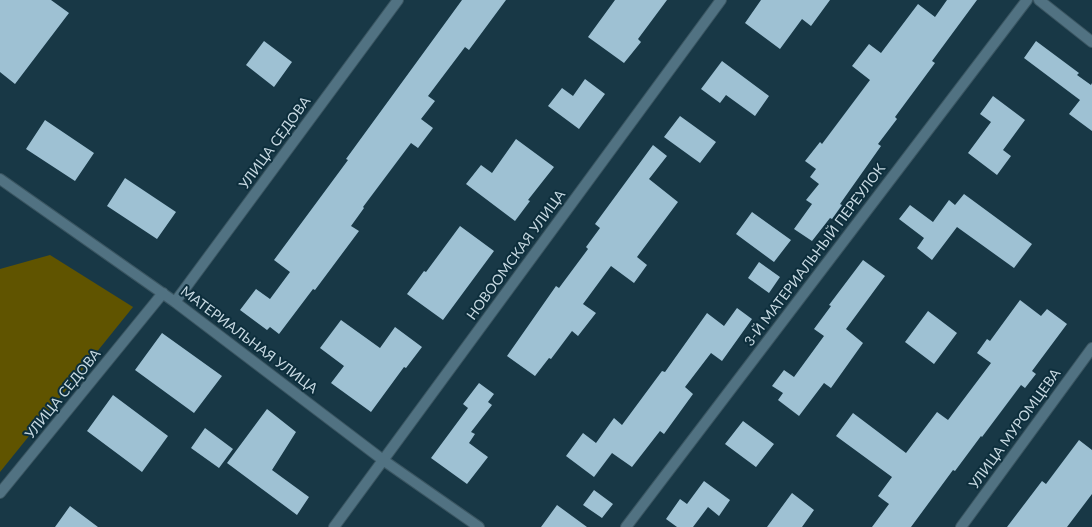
<!DOCTYPE html>
<meta charset="utf-8">
<style>
body{margin:0}
canvas{display:block;background:#183846}
</style>
<canvas width="1092" height="527"></canvas>
<script>
const ctx = document.querySelector('canvas').getContext('2d');
ctx.lineJoin = 'round';
function paint(path, color) {
  ctx.fillStyle = color;
  ctx.fill(path, 'evenodd');
}
function toPath(rows) {
  const path = new Path2D();
  for (const r of rows) {
    path.moveTo(r[0], r[1]);
    for (let i = 2; i < r.length; i += 2) path.lineTo(r[i], r[i + 1]);
  }
  return path;
}
function stroke(path, color, width, dash) {
  ctx.strokeStyle = color;
  ctx.lineWidth = width;
  ctx.lineCap = dash ? 'butt' : 'round';
  ctx.setLineDash(dash || []);
  ctx.stroke(path);
}
function drawText(font, color, halo, rows, align = 'center') {
  ctx.font = font + ' Lato,sans-serif';
  ctx.lineWidth = 4;
  ctx.setLineDash([]);
  ctx.textBaseline = 'middle';
  ctx.strokeStyle = halo;
  ctx.fillStyle = color;
  for (const [text, x, y, turn = 0] of rows) {
    ctx.save();
    ctx.translate(x, y);
    ctx.rotate((+turn || 0) * Math.PI / 180);
    ctx.textAlign = isNaN(turn) ? turn : align;
    if (halo) ctx.strokeText(text, 0, 0);
    ctx.fillText(text, 0, 0);
    ctx.restore();
  }
}
paint(toPath([
 [50,255,133,307,0,472,0,269]
]), '#605400');
paint(toPath([
 [0,0,51,0,69,13,15,84,0,72],
 [462,0,506,0,469,50,465,47,428,96,435,101,421,119,433,128,418,148,411,143,363,207,364,208,351,226,359,231,315,290,313,289,279,334,270,327,267,330,240,310,256,289,270,299,290,272,274,260,348,160,346,159],
 [615,0,667,0,638,39,641,42,624,63,588,37],
 [761,0,830,0,811,26,802,19,780,49,745,23],
 [947,0,977,0,932,61,935,63,895,117,897,119,878,144,881,146,840,204,842,205,832,219,830,218,812,241,794,229,812,204,806,200,819,184,810,177,816,169,805,161,820,142,822,144,870,80,852,66,869,44,881,53,918,4,935,17],
 [264,41,292,62,274,87,246,65],
 [1036,41,1079,73,1077,75,1091,85,1092,83,1092,131,1069,114,1080,100,1024,58],
 [722,61,769,96,755,116,726,95,720,103,701,89],
 [585,79,605,94,579,129,548,106,562,88,573,96],
 [993,96,1025,120,1003,150,1011,156,997,175,968,153,991,122,980,114],
 [680,116,716,142,700,163,664,137],
 [45,120,94,153,75,181,26,149],
 [516,139,554,167,528,200,530,201,515,221,466,184,481,165,492,173],
 [653,145,667,156,649,179,678,202,637,257,647,265,634,283,611,266,583,304,596,313,578,336,572,331,551,359,549,358,535,376,507,356,556,286,559,288,588,249,586,247,600,228,595,224],
 [125,178,176,212,157,239,107,206],
 [964,194,1032,244,1014,268,957,227,932,260,917,248,924,238,899,219,910,205,933,222,949,200,955,205],
 [752,212,791,240,774,262,736,234],
 [460,226,494,251,443,320,407,294,424,271,426,272],
 [863,260,885,276,846,329,863,343,831,388,824,383,799,416,778,400,783,393,772,386,784,370,794,377,824,336,814,329,831,306,829,305],
 [759,262,780,277,769,293,748,278],
 [1020,300,1041,316,1047,309,1067,324,1032,371,1036,374,1025,388,1021,385,982,437,981,436,955,471,953,470,911,527,872,527,889,504,878,496,892,477,836,436,853,413,906,453,937,412,948,420,991,363,977,353,987,339,990,341],
 [737,308,752,319,722,361,711,353,685,387,693,394,664,434,660,431,632,467,612,453,594,477,566,456,583,433,596,443,614,418,622,425,662,371,665,372,707,313,724,326],
 [928,311,957,333,934,364,905,342],
 [341,320,380,348,395,327,422,347,406,368,404,367,371,412,331,383,344,366,320,348],
 [162,333,222,376,194,413,135,370],
 [479,383,494,394,488,402,492,405,471,432,475,434,469,443,488,457,467,484,431,458,468,408,463,404],
 [113,395,168,436,142,472,87,431],
 [267,409,296,432,272,470,309,497,297,515,227,463],
 [743,421,774,444,756,467,725,444],
 [205,428,233,449,219,468,191,448],
 [1079,440,1092,450,1092,494,1067,527,1007,527,1042,481,1046,484],
 [704,481,730,500,719,516,708,507,693,527,677,527,666,519,680,499,687,504],
 [594,490,613,504,602,518,583,505],
 [792,493,814,510,802,527,767,527],
 [557,505,587,527,541,527],
 [70,506,98,527,55,527]
]), '#9ec1d3');
const minor = toPath([
 [1039,0,1092,42],
 [0,179,175,302,383,460,479,527],
 [175,302,398,0],
 [0,493,163,293],
 [334,527,721,0],
 [626,527,1027,0],
 [961,527,1092,348]
]);
stroke(minor, '#3b5662', 12);
stroke(minor, '#517282', 10);
drawText('14px', '#c6d8e1', '#0d2e3c', [
 ["УЛИЦА СЕДОВА",275,143,-54],
 ["НОВООМСКАЯ УЛИЦА",516,255,-54],
 ["3-Й МАТЕРИАЛЬНЫЙ ПЕРЕУЛОК",815,255,-53],
 ["МАТЕРИАЛЬНАЯ УЛИЦА",249,340,37],
 ["УЛИЦА СЕДОВА",63,394,-51],
 ["УЛИЦА МУРОМЦЕВА",1015,429,-54]
]);
</script>
